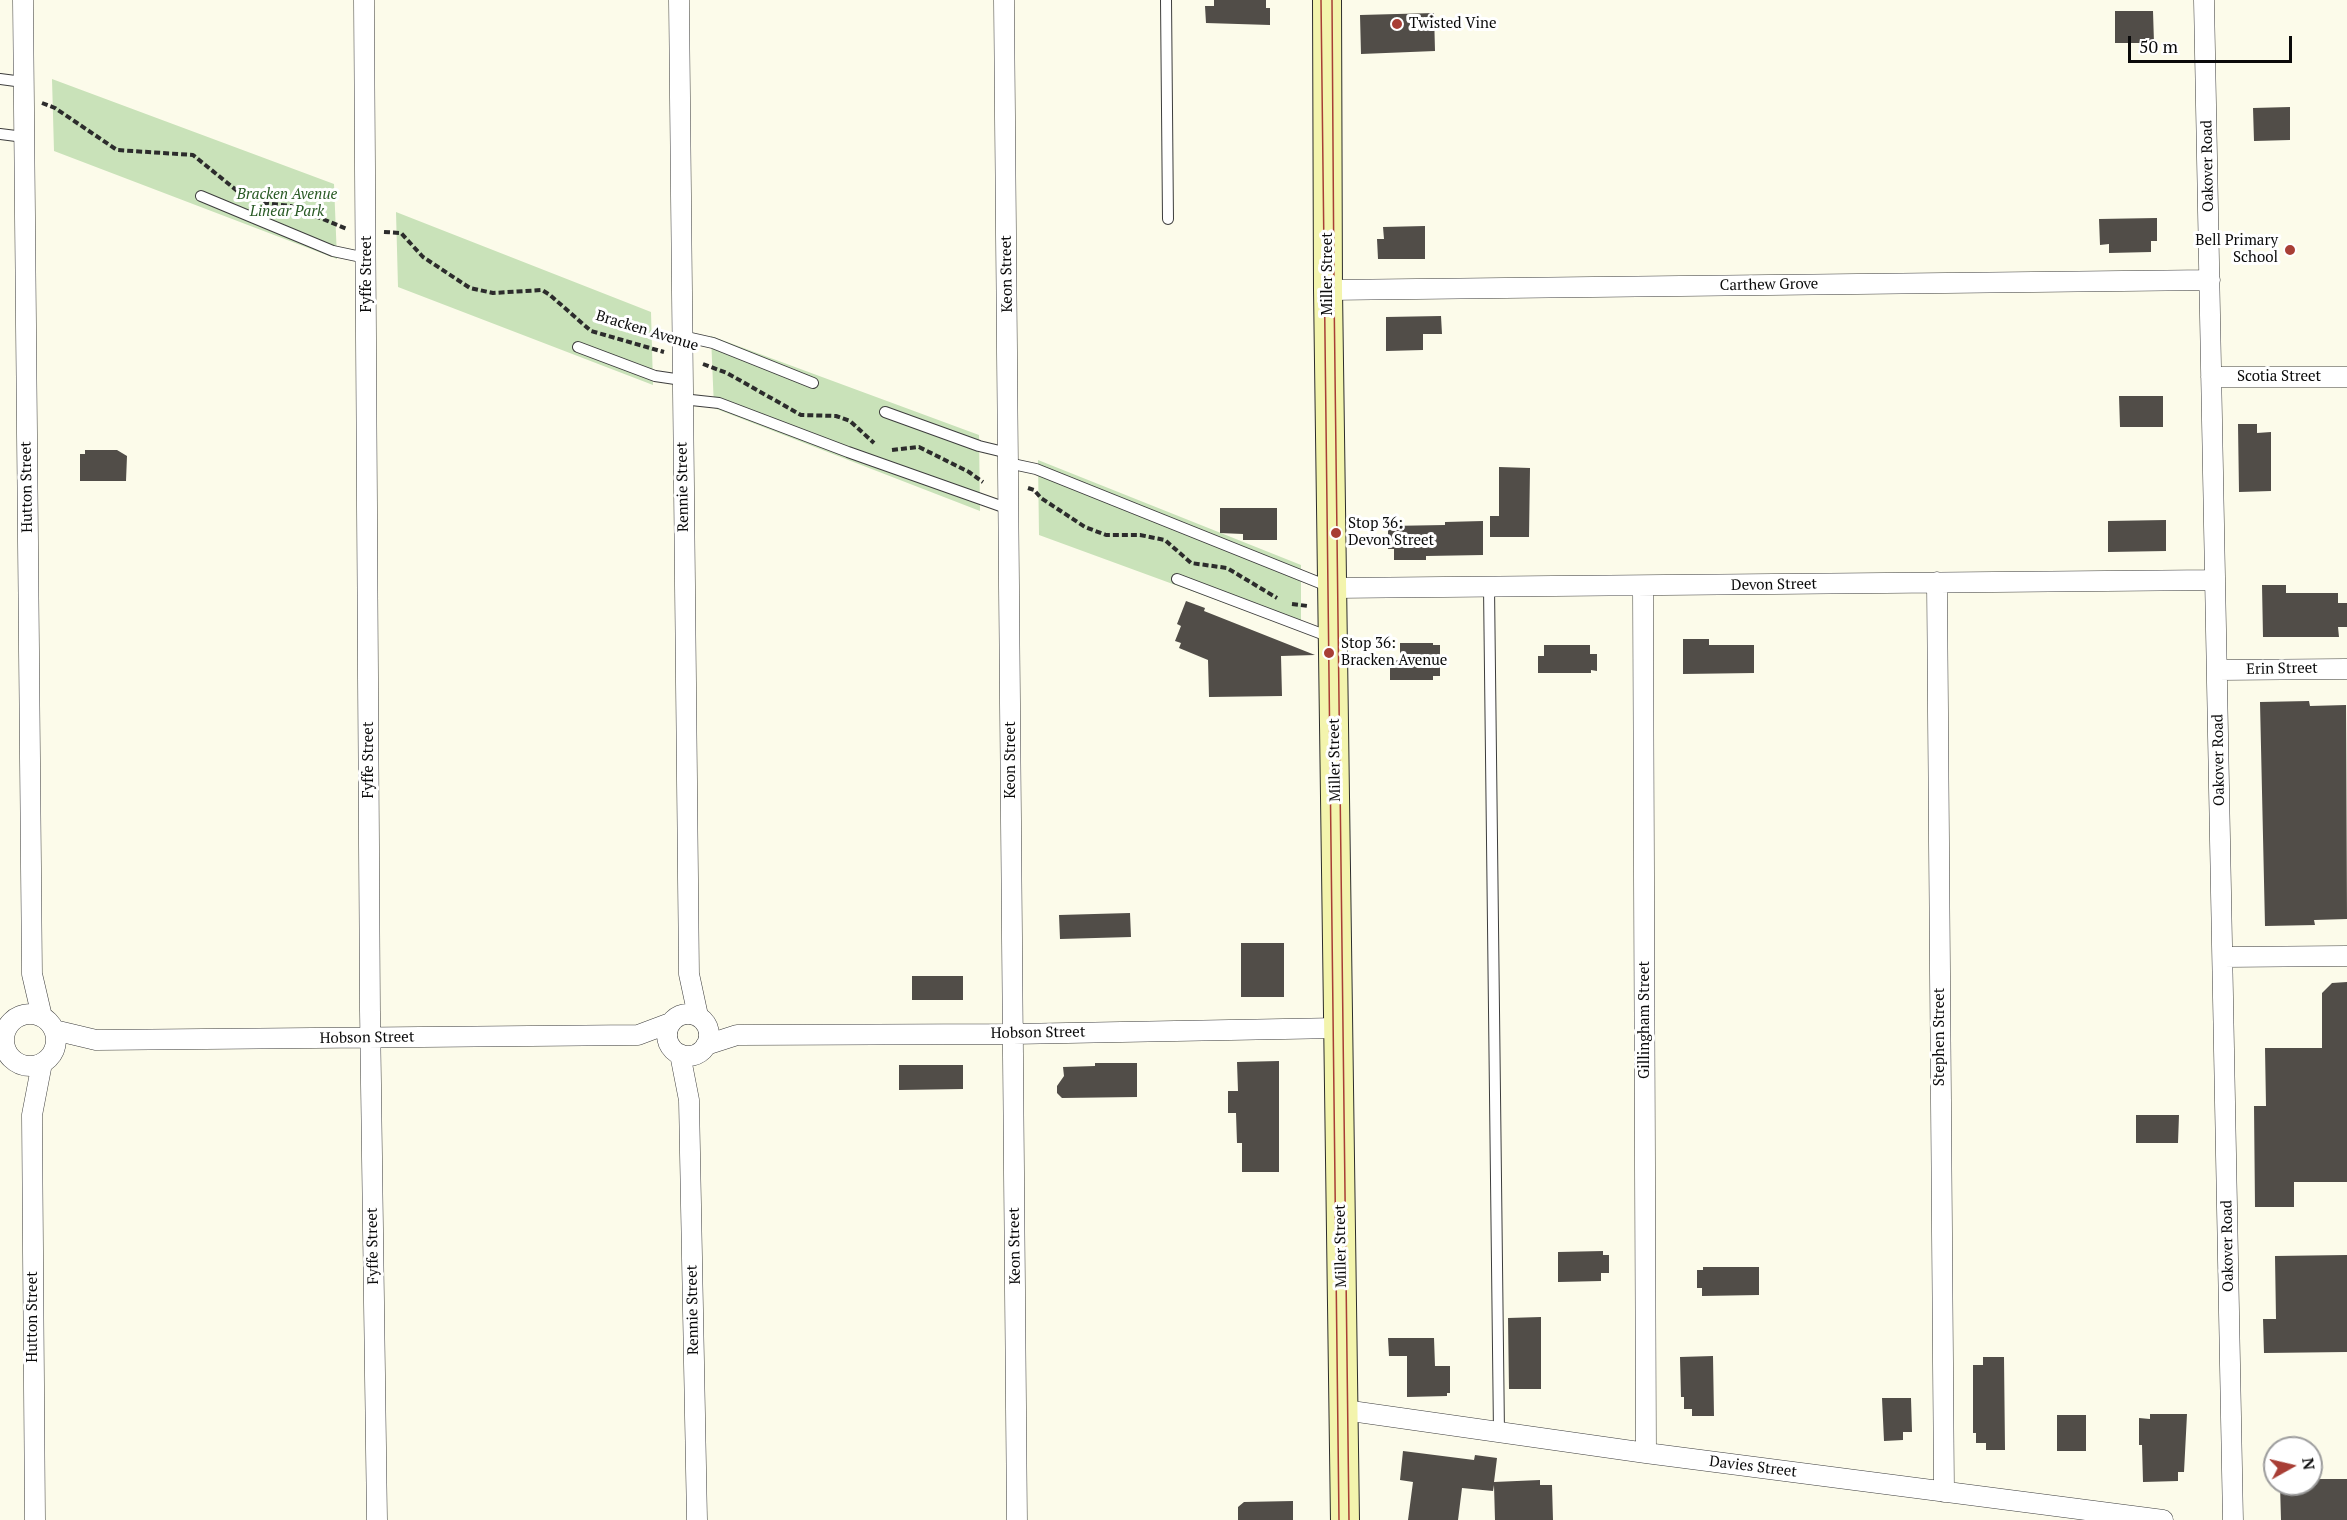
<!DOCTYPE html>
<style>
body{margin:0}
#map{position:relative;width:2347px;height:1520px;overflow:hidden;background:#fcfbea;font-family:"PT Serif",serif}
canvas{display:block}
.north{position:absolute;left:2263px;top:1436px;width:60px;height:60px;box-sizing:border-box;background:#fff;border:2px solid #9d9d9d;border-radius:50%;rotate:82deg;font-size:16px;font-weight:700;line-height:24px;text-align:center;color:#0a0a0a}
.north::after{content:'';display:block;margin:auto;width:21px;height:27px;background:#a83e35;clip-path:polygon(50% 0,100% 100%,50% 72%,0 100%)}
.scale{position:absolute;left:2128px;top:36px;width:164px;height:27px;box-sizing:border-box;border:3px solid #0a0a0a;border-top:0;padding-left:8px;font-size:18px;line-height:21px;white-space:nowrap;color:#0a0a0a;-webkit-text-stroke:4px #fff;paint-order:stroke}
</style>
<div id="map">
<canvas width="2347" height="1520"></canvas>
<div class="north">N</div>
<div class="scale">50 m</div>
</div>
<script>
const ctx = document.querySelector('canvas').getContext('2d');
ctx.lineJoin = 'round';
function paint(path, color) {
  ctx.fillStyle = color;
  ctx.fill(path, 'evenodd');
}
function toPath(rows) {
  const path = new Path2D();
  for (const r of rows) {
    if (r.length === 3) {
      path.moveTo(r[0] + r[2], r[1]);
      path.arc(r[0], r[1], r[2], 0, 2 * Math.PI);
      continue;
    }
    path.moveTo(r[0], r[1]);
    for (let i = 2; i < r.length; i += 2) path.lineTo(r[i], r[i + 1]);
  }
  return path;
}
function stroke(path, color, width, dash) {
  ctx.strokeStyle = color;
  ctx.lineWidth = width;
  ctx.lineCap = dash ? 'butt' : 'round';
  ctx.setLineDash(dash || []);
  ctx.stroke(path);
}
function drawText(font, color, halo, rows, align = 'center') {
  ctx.font = font + ' "PT Serif",serif';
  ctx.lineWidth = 6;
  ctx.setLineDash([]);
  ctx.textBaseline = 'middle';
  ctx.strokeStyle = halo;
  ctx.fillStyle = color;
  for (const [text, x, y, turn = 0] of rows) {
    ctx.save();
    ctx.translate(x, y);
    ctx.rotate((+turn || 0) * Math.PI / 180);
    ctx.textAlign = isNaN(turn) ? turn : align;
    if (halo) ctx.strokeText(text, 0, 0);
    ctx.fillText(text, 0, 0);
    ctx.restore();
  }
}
paint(toPath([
 [52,79,334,184,337,259,54,151],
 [396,212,651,312,653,385,398,287],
 [711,336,979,435,980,511,714,408],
 [1038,460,1301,565,1301,631,1039,535]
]), '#c9e2b9');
paint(toPath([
 [1214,0,1266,0,1266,8,1270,8,1270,25,1206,23,1205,6,1214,6],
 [2115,11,2153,11,2154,43,2115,43],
 [1434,13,1435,51,1361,54,1360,15],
 [2290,107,2290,140,2254,141,2253,108],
 [2157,218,2157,241,2151,241,2151,252,2109,253,2109,244,2100,245,2099,219],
 [1425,226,1425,259,1378,259,1377,239,1384,239,1383,227],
 [1441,316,1442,334,1423,334,1423,350,1386,351,1386,317],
 [2119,396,2163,396,2163,427,2120,427],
 [2238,424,2257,424,2257,433,2271,432,2271,491,2239,492],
 [85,450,117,450,127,456,126,481,80,481,80,454,85,454],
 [1499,467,1530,468,1529,537,1490,537,1490,516,1499,516],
 [1220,508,1277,508,1277,540,1243,540,1243,534,1220,533],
 [2166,520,2166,551,2108,552,2108,521],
 [1483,521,1483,555,1426,556,1426,560,1394,560,1394,549,1388,549,1388,526,1445,525,1445,522],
 [2262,585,2286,585,2286,593,2338,593,2338,603,2347,603,2347,627,2338,627,2339,637,2263,637],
 [1186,601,1205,608,1204,611,1315,655,1281,656,1282,696,1209,697,1208,660,1179,648,1181,643,1175,641,1181,626,1177,624],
 [1683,639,1709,639,1709,645,1754,645,1754,673,1683,674],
 [1400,643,1433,643,1433,645,1440,645,1440,676,1433,676,1433,680,1390,680,1390,660,1400,660],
 [1544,645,1590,645,1590,654,1597,654,1597,671,1591,670,1591,673,1538,673,1538,656,1544,656],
 [2309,701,2310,706,2346,705,2347,919,2314,920,2315,925,2265,926,2260,702],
 [1130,913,1131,937,1060,939,1059,915],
 [1241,943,1284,943,1284,997,1241,997],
 [912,976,963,976,963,1000,912,1000],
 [2347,982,2347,1182,2294,1182,2294,1207,2255,1207,2254,1106,2266,1106,2265,1048,2322,1048,2322,993,2332,983],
 [1279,1061,1279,1172,1242,1172,1242,1143,1237,1143,1236,1113,1228,1113,1228,1091,1238,1091,1237,1062],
 [1095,1063,1137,1063,1137,1097,1062,1098,1057,1093,1057,1086,1064,1076,1063,1067,1095,1066],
 [899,1065,963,1065,963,1089,899,1090],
 [2136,1115,2179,1115,2178,1143,2136,1143],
 [1603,1251,1603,1255,1609,1255,1609,1273,1601,1273,1601,1281,1558,1282,1558,1252],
 [2347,1255,2347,1352,2264,1353,2263,1319,2276,1319,2275,1256],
 [1703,1267,1759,1267,1759,1295,1702,1296,1702,1288,1697,1288,1697,1270,1703,1270],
 [1541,1317,1541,1389,1509,1389,1508,1318],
 [1388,1338,1434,1338,1435,1366,1450,1366,1450,1393,1447,1393,1447,1396,1407,1397,1407,1356,1389,1356],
 [1713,1356,1714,1416,1692,1416,1692,1409,1684,1409,1684,1397,1681,1397,1680,1357],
 [1983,1357,2004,1357,2005,1450,1986,1450,1986,1443,1976,1443,1976,1433,1973,1433,1973,1365,1983,1365],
 [1882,1398,1911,1398,1912,1432,1903,1432,1903,1440,1884,1441],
 [2150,1414,2187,1414,2184,1472,2178,1472,2178,1481,2143,1482,2142,1445,2139,1445,2139,1418,2150,1419],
 [2057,1415,2086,1415,2086,1451,2057,1451],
 [1403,1451,1474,1460,1475,1455,1497,1458,1494,1482,1540,1480,1540,1485,1552,1485,1553,1520,1495,1520,1494,1485,1493,1491,1462,1488,1458,1520,1408,1520,1413,1482,1400,1480],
 [2311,1479,2347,1479,2347,1520,2281,1520,2280,1484,2311,1484],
 [1293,1501,1293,1520,1238,1520,1238,1507,1244,1502]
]), '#514d48');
const lane = toPath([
 [1166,0,1168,219],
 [0,79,23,82],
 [0,134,24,137],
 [201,196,333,251,366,258],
 [682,336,713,343,813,383],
 [578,347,655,376,682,380],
 [682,399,719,403,848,452,1009,509],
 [885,412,979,446,1008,453],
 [1008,463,1036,469,1330,587],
 [1177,579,1330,637],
 [1489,587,1499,1433]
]);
const street = toPath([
 [23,0,32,974,42,1017],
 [364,0,370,1011,377,1520],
 [679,0,689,974,698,1016],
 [1004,0,1017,1520],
 [2204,0,2233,1520],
 [1328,290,2210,280],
 [2211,377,2347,377],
 [1937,582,1944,1492],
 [1643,586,1646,1453],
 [1333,588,2215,580],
 [2217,670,2347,669],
 [2223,957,2347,956],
 [688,1035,21],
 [30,1040,26],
 [54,1030,96,1040,638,1035,670,1023],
 [706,1045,737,1035,1013,1034,1338,1028],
 [680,1054,689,1100,697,1520],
 [1344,1410,1646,1453,2163,1520],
 [35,1520,32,1115,42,1063]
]);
const secondary = toPath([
 [1327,0,1328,290,1345,1520]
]);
stroke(lane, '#3d3d3d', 12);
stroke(street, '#3d3d3d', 21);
stroke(secondary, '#2c2c2c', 30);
stroke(toPath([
 [42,103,55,108,117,150,193,155,241,194],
 [263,203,291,206,347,229],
 [384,232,401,233,423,257,470,288,493,293,542,290,550,295,591,331,664,352],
 [703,364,727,373,801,415,836,416,850,421,874,443],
 [892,450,919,447,969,472,983,482],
 [1028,488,1034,490,1041,498,1085,527,1106,535,1140,535,1165,540,1191,563,1227,568,1277,598],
 [1292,604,1308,606]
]), '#2c2c2c', 4, [6, 3]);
stroke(lane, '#fff', 10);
stroke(street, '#fff', 20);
stroke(secondary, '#f3f4ad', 28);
stroke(toPath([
 [1321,0,1339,1520],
 [1332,0,1334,290,1349,1520]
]), '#a83e35', 1.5);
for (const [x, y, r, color] of [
 [1397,24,6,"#a83e35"],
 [2290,250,6,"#a83e35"],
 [1336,533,6,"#a83e35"],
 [1329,653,6,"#a83e35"]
]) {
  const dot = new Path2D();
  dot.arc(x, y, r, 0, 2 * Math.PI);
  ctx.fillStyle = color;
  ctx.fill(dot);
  stroke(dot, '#fff', 2);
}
drawText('15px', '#0a0a0a', '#fff', [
 ["Twisted Vine",1409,24],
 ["Bell Primary",2278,241,"right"],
 ["School",2278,258,"right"],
 ["Stop 36:",1348,524],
 ["Devon Street",1348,541],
 ["Stop 36:",1341,644],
 ["Bracken Avenue",1341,661]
], 'left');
drawText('15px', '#0a0a0a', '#fff', [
 ["Oakover Road",2208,166,-91],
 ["Fyffe Street",367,274,-90],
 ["Keon Street",1007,274,-91],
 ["Miller Street",1328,274,-90],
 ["Carthew Grove",1769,285,-1],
 ["Bracken Avenue",647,331,17],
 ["Scotia Street",2279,377],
 ["Hutton Street",27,487,-91],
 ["Rennie Street",683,487,-91],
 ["Devon Street",1774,585,-1],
 ["Erin Street",2282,669,-1],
 ["Fyffe Street",369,760,-90],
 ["Keon Street",1011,760,-90],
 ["Miller Street",1335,760,-91],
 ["Oakover Road",2219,760,-91],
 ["Gillingham Street",1645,1020,-90],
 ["Hobson Street",1038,1033,-1],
 ["Stephen Street",1940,1037,-90],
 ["Hobson Street",367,1038,-1],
 ["Fyffe Street",373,1246,-91],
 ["Keon Street",1015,1246,-91],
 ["Miller Street",1341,1246,-91],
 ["Oakover Road",2228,1246,-91],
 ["Rennie Street",693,1310,-91],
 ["Hutton Street",33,1317,-90],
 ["Davies Street",1753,1467,7]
]);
drawText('italic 15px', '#285924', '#fff', [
 ["Bracken Avenue",287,195],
 ["Linear Park",287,212]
]);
</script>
